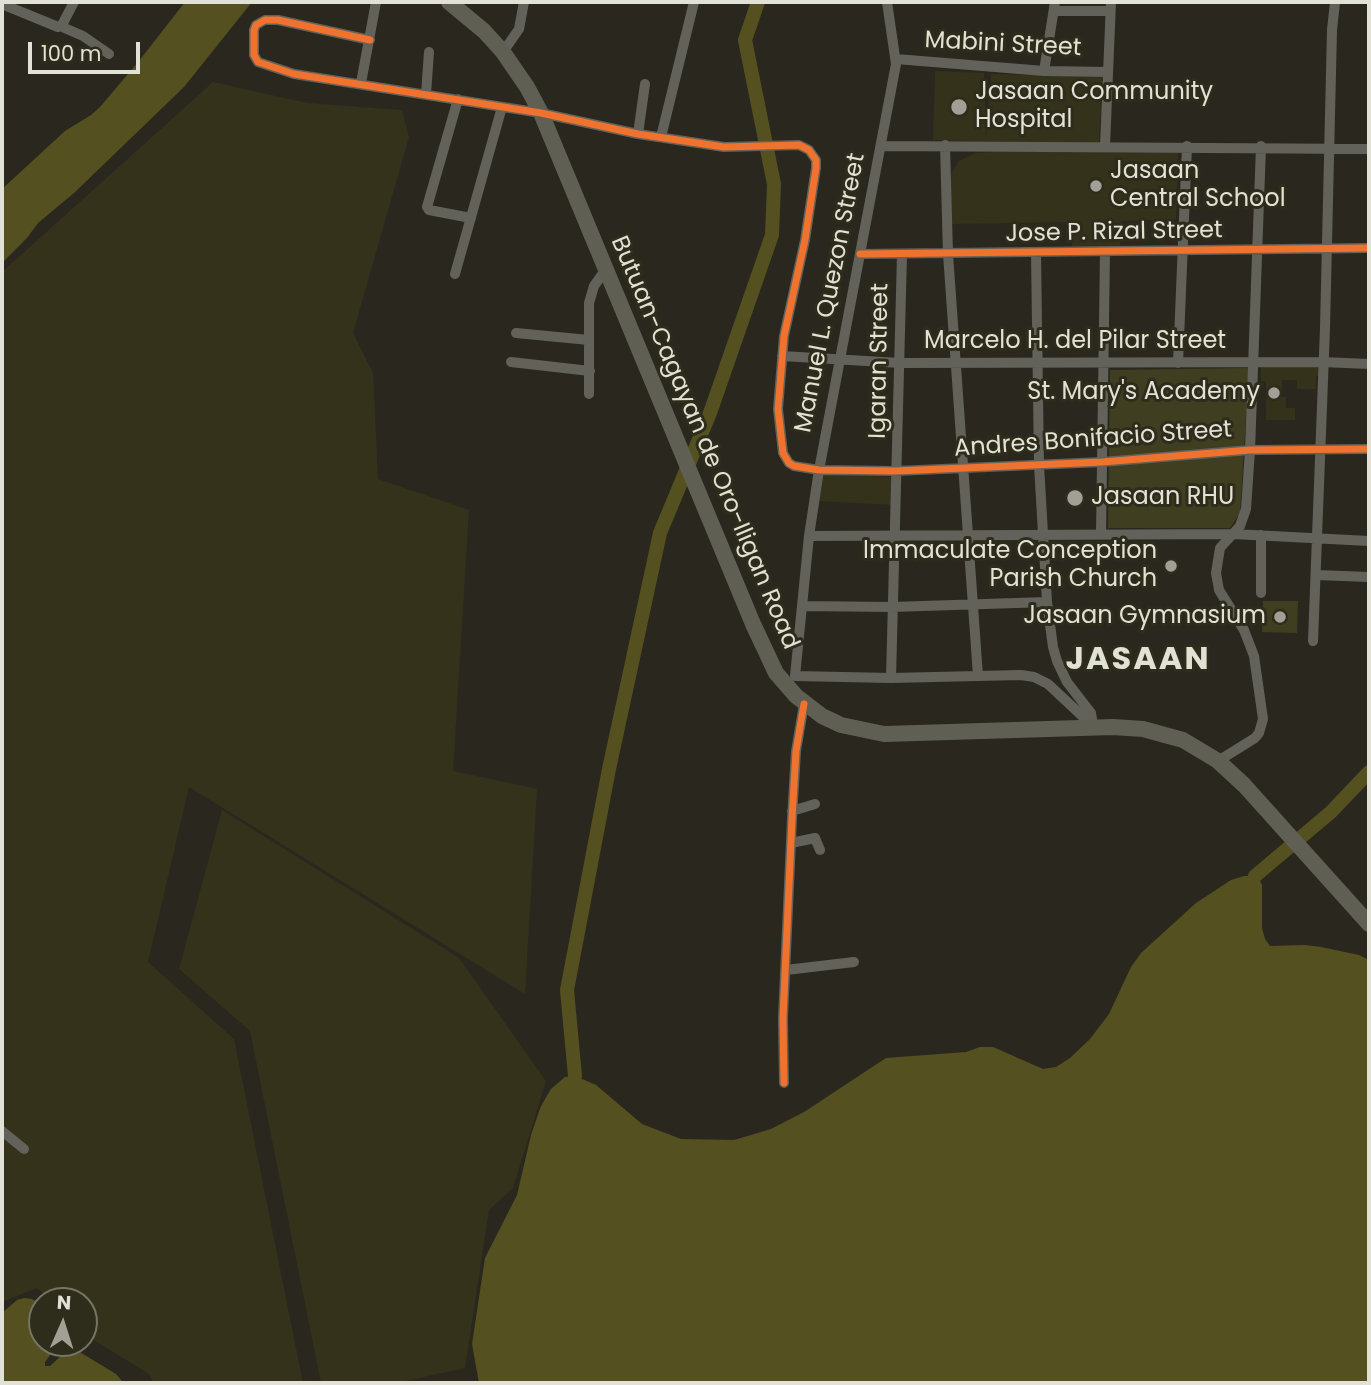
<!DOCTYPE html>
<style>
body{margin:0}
#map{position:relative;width:1371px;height:1385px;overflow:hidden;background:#2a281e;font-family:Poppins,sans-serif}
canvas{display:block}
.frame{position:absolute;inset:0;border:4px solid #e2e1d6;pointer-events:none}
.north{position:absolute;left:28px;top:1287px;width:70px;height:70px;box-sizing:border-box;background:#2e2c1a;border:2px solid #767465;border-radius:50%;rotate:3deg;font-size:19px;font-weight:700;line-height:28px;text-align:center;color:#e2e1d6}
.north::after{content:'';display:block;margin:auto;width:24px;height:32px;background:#a2a096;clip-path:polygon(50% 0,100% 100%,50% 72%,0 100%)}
.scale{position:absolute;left:28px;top:42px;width:112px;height:32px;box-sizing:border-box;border:4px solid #e2e1d6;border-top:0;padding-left:9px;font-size:21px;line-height:24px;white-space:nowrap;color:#e2e1d6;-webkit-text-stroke:5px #2e2c1a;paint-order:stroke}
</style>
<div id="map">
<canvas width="1371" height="1385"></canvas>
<div class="frame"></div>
<div class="north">N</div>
<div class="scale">100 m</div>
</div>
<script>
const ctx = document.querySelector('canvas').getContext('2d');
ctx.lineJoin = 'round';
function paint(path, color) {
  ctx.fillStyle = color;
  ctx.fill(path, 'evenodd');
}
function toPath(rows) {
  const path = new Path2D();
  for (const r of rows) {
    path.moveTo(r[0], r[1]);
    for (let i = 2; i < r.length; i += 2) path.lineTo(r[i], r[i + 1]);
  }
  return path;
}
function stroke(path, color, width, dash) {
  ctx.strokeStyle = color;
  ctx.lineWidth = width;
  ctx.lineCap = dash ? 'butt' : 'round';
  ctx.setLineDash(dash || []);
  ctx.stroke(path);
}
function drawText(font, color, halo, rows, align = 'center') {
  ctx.font = font + ' Poppins,sans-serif';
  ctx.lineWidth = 6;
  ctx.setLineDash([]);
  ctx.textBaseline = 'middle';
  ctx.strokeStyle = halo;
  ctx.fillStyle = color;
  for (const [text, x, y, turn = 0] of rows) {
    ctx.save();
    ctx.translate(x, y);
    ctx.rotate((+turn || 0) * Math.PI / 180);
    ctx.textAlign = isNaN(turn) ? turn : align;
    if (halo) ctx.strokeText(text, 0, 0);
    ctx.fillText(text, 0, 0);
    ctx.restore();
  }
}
paint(toPath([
 [935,71,984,73,986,138,991,74,1102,77,1099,144,933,140],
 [213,82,307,103,402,110,409,137,353,333,373,373,378,479,469,510,453,771,537,789,525,994,189,787,148,962,234,1039,303,1383,154,1383,149,1374,92,1339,84,1331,84,1301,52,1301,37,1288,2,1302,2,272],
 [1013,151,1178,153,1176,219,1121,221,1120,248,1072,247,1072,222,951,224,950,176,959,161,976,153],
 [1261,363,1321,363,1321,376,1316,376,1316,389,1297,389,1297,380,1282,380,1282,397,1286,397,1286,408,1295,408,1295,420,1266,420,1266,381,1261,381],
 [821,474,893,477,892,505,819,501],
 [222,810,459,958,546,1081,513,1188,489,1210,465,1368,396,1383,321,1383,250,1031,179,969]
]), '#34321b');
paint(toPath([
 [1249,368,1240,513,1230,528,1108,528,1110,370],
 [1263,601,1298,601,1297,633,1262,632]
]), '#403e20');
paint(toPath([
 [185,2,252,2,184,87,74,193,38,223,27,238,2,263,2,189,65,131,91,115,100,107,139,61],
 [1244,876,1255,876,1259,879,1262,885,1262,928,1265,939,1270,946,1305,945,1321,947,1359,955,1369,960,1369,1383,479,1383,472,1344,485,1258,517,1195,531,1135,541,1106,551,1089,565,1077,575,1076,596,1085,642,1124,681,1139,734,1140,771,1129,804,1112,886,1058,966,1052,980,1047,993,1047,1043,1069,1056,1067,1070,1058,1090,1039,1109,1014,1131,967,1141,953,1196,903,1231,880],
 [24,1298,32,1299,42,1305,42,1343,59,1343,45,1362,45,1366,50,1366,62,1355,78,1351,116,1374,124,1383,2,1383,2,1313,17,1300]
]), '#55501f');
stroke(toPath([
 [1255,876,1331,812,1369,772],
 [575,1076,567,990,609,769,660,533,710,413,772,235,774,184,745,40,758,2]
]), '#55501f', 14);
stroke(toPath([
 [2,4,58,27,62,25,74,2],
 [1054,11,1110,11],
 [60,26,83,36,109,54],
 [370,40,278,20,265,20,256,25,254,30,254,55,258,62,294,74,541,113,638,134,724,147,799,145,809,150,816,160,816,168,805,240,784,336,778,409,783,453,789,463,794,466,819,470,896,471,1102,462,1250,450,1369,449],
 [503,52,519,29,524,2],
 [896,59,1044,71,1108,72],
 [1044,71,1055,2],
 [361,83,376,2],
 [426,94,429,52],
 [458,99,427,207,429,210,471,218],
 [638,134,645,84],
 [661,137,694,2],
 [945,145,948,254,978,676],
 [881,146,1369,149],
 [1105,146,1111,2],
 [1036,253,1039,465,1047,602,1053,647,1057,661,1067,682,1091,713,1093,726],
 [860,254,1369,248],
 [455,274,502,107],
 [516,333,589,340],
 [782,356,900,363,1323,362,1369,364],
 [511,362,590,371],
 [1178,363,1187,146],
 [589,394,589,303,594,286,606,269],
 [1101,534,1105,252],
 [1261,535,1261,593],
 [809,536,1233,534,1369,541],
 [1316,575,1369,577],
 [803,606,892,607,1047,602],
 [1313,641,1325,328,1332,30,1335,2],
 [795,676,809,536,819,470,896,64,887,2],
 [795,676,891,678,1021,675,1034,677,1048,684,1093,726],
 [891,678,902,254],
 [1218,761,1255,738,1259,733,1263,719,1254,656,1244,630,1219,590,1216,573,1220,548,1240,526,1246,509,1250,450,1261,146],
 [792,811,815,804],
 [791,843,815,838,820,850],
 [786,970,854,962],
 [784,1083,783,1018,792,819,796,751,804,704],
 [2,1131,24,1149]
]), '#63625a', 10);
stroke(toPath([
 [449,2,484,31,503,52,527,87,541,113,753,624,776,673,796,696,822,716,841,725,884,734,1113,727,1143,729,1183,740,1218,761,1244,785,1369,924]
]), '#605f54', 16);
stroke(toPath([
 [370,40,278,20,265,20,256,25,254,30,254,55,258,62,294,74,541,113,638,134,724,147,799,145,809,150,816,160,816,168,805,240,784,336,778,409,783,453,789,463,794,466,819,470,896,471,1102,462,1250,450,1369,449],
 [860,254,1369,248],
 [784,1083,783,1018,792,819,796,751,804,704]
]), '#ef722f', 7);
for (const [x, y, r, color] of [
 [959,107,9,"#a2a096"],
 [1096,186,7,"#a2a096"],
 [1274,393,7,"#a2a096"],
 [1075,498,9,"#a2a096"],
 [1171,566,7,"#a2a096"],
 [1280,617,7,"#a2a096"]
]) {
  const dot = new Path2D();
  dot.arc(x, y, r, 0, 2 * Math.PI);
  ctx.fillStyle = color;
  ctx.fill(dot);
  stroke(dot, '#2e2c1a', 2.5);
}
drawText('24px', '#e2e1d6', '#2e2c1a', [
 ["Mabini Street",1003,45,3],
 ["Jose P. Rizal Street",1114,233,-1],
 ["Manuel L. Quezon Street",831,293,-79],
 ["Marcelo H. del Pilar Street",1075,342],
 ["Igaran Street",880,361,-89],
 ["Andres Bonifacio Street",1093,440,-4],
 ["Butuan-Cagayan de Oro-Iligan Road",704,443,67]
]);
drawText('24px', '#e2e1d6', '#2e2c1a', [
 ["Jasaan Community",975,93],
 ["Hospital",975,121],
 ["Jasaan",1110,172],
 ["Central School",1110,200],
 ["St. Mary's Academy",1260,393,"right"],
 ["Jasaan RHU",1091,498],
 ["Immaculate Conception",1157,552,"right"],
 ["Parish Church",1157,580,"right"],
 ["Jasaan Gymnasium",1266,617,"right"]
], 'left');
ctx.letterSpacing = '2px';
drawText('bold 32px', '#e2e1d6', '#2e2c1a', [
 ["JASAAN",1138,661]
]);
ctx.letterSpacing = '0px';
</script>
